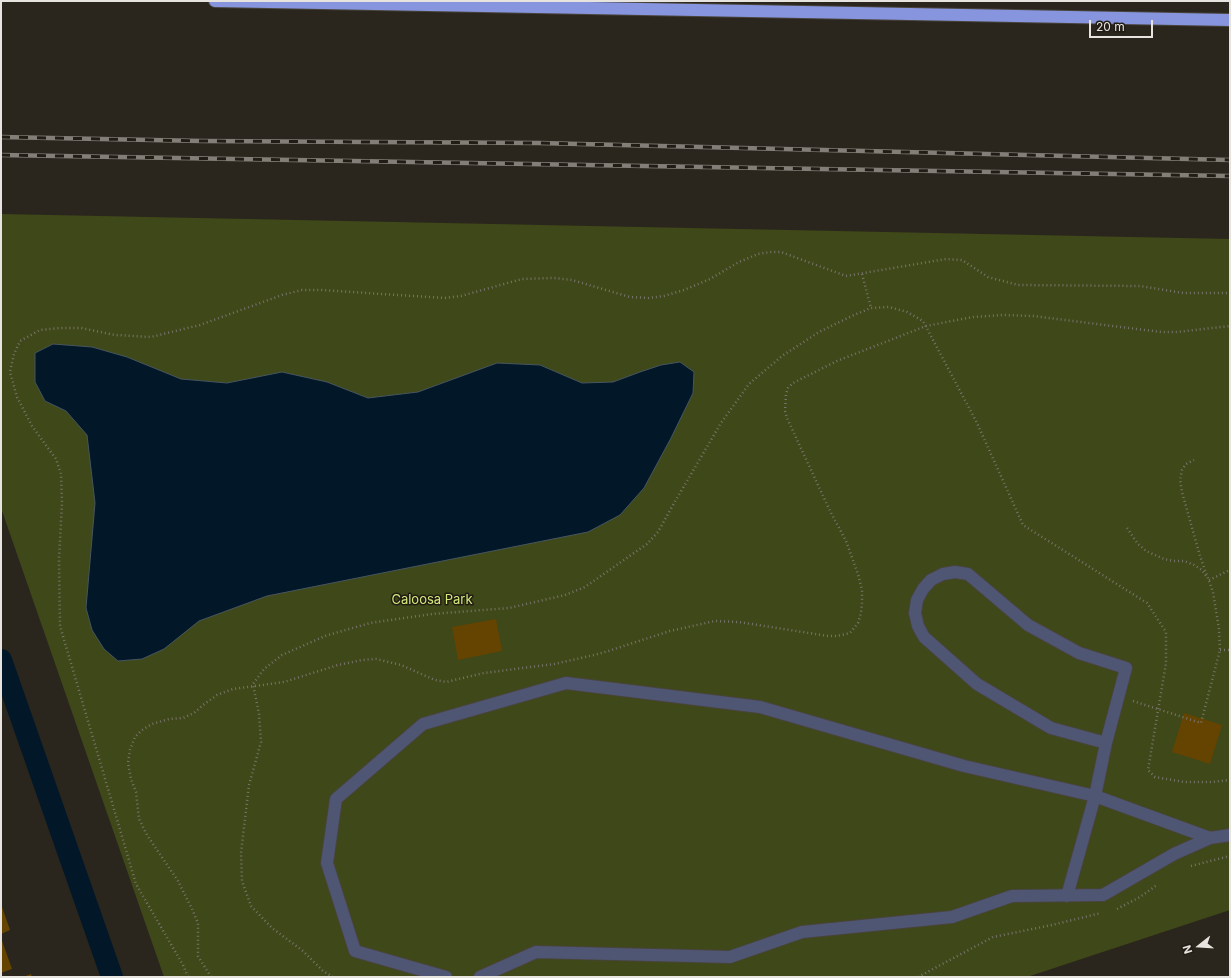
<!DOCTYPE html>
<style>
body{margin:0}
#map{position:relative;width:1231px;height:978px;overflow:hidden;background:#2b261d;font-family:Inter,sans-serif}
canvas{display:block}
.frame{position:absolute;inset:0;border:2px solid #e7e3de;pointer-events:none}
.north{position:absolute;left:1179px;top:926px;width:40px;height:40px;-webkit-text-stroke:3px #211c14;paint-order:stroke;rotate:253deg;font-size:11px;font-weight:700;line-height:16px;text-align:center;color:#e7e3de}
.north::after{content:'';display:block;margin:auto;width:14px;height:18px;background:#e7e3de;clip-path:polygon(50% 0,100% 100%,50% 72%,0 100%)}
.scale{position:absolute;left:1089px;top:20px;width:64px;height:18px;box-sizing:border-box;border:2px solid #e7e3de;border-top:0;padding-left:5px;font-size:12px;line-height:14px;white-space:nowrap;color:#e7e3de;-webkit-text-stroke:3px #211c14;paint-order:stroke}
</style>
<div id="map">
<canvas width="1231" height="978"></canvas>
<div class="frame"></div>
<div class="north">N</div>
<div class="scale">20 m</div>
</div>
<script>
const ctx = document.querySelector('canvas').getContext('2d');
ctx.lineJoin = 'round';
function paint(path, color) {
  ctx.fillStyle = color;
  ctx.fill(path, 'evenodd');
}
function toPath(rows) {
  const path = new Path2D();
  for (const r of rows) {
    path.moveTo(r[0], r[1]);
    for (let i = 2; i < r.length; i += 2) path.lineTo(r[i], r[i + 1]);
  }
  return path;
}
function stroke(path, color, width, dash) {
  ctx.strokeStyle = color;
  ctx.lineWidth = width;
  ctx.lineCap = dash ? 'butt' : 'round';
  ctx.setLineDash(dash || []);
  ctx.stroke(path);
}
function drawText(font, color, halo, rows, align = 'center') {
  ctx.font = font + ' Inter,sans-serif';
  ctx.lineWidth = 3;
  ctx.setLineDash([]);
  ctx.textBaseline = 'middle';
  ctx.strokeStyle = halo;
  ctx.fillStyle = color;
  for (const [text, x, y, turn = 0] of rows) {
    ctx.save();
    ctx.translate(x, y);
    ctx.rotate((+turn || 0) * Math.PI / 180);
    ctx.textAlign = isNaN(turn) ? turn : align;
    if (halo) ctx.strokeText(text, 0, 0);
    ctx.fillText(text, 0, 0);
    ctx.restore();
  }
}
paint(toPath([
 [1,214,1230,239,1230,910,1027,977,164,977,1,508]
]), '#3f4818');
const water = toPath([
 [53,344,92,347,127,357,181,379,227,383,282,372,327,382,368,398,418,392,497,363,540,365,582,383,613,382,640,372,661,365,680,362,694,372,693,393,671,438,644,488,620,515,588,532,267,596,199,621,164,649,142,659,118,661,104,649,92,630,86,608,95,503,87,435,66,411,45,401,35,382,35,353,53,344]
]);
paint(water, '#021828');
stroke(water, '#47555f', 1);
stroke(toPath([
 [1,660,112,977]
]), '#021828', 22);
paint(toPath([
 [496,619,502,651,458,660,452,627],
 [1184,713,1222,725,1210,764,1172,752],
 [2,907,10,930,1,934,1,908],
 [1,938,12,969,1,973],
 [31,974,32,977,23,977]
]), '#644400');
const minor = toPath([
 [1067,896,1095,796,1106,743,1126,668,1079,653,1028,625,968,574,955,572,943,574,931,580,923,589,917,600,915,613,918,626,924,637,977,684,1051,728,1106,743],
 [446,977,355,951,327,863,336,799,423,724,566,683,760,707,964,766,1095,796,1210,838],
 [480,977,536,952,730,957,802,932,952,917,1012,896,1103,895,1174,854,1210,838,1230,835]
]);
const highway = toPath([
 [215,1,1230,20]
]);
stroke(minor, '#49443c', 14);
stroke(highway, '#49443c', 14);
stroke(toPath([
 [862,274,871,308],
 [1127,528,1138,544,1146,551,1164,559,1174,561,1184,561,1194,565,1202,570,1206,576],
 [1209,580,1230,570],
 [1220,650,1230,650],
 [1133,701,1201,723,1220,650,1219,629,1213,592,1200,556,1182,492,1180,480,1182,470,1186,464,1194,460],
 [1191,866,1230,856],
 [1117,909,1140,897,1157,885],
 [188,977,183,965,136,884,60,626,59,559,62,503,61,474,56,459,32,426,17,397,10,372,14,354,20,341,40,330,60,328,81,328,115,335,151,337,200,325,282,295,302,290,321,290,444,298,461,296,522,279,554,278,572,280,630,297,648,298,664,296,684,290,710,279,739,262,758,254,770,252,781,252,846,276,946,259,962,260,988,277,1018,285,1140,286,1183,293,1230,293],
 [211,977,198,956,198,923,192,909,178,881,147,835,139,819,136,792,131,779,128,763,130,750,135,737,142,730,152,724,169,719,183,718,194,713,203,705,217,695,233,689,284,682,338,665,362,660,376,659,401,665,435,680,446,682,484,673,554,664,581,658,602,653,670,631,715,621,739,622,828,636,837,636,850,633,858,623,861,613,862,603,862,590,858,574,846,541,830,511,787,418,785,411,786,394,788,388,793,383,837,361,926,326,973,317,1003,315,1033,316,1161,332,1177,332,1230,326],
 [333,977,323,971,303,951,272,928,251,906,242,881,241,853,249,785,261,742,259,714,253,684,264,669,282,655,325,636,370,623,432,614,509,608,565,595,585,587,647,544,658,532,673,505,721,423,749,384,782,356,819,332,854,315,871,308,889,307,907,312,923,321,977,423,1023,525,1147,603,1166,632,1166,663,1148,770,1155,777,1184,782,1212,782,1230,780],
 [918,977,993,937,1052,925,1101,913]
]), '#78746c', 2.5, [1, 3]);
stroke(minor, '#4f5673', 12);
stroke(highway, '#8695de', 12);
const rail = toPath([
 [1,137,202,141,539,143,1230,160],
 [1,155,1230,176]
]);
stroke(rail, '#837f78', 4.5);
stroke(rail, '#211c14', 3, [9]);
drawText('13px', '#d3e97a', '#211c14', [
 ["Caloosa Park",432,600]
]);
</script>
